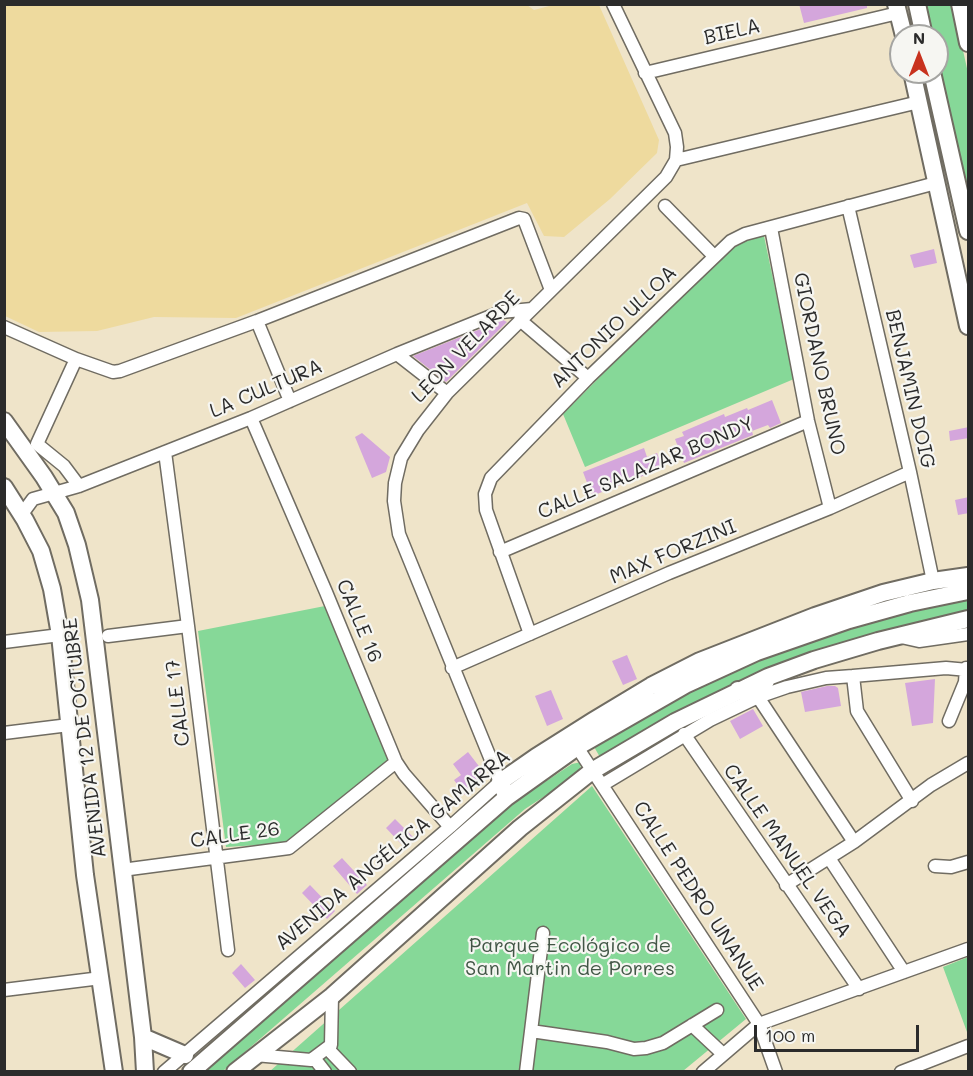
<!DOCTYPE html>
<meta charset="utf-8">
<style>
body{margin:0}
#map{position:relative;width:973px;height:1076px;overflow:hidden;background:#efe4c9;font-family:Mali,sans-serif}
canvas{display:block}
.frame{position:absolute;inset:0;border:6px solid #2b2b2b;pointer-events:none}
.north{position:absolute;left:889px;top:24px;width:60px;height:60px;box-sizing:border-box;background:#f6f6f2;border:2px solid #a5a5a2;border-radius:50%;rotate:0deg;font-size:16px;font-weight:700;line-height:24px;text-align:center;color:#2b2b2b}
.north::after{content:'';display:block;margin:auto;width:21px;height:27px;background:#c8321e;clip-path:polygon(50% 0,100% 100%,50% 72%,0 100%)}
.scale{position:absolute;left:754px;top:1025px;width:165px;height:27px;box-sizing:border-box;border:3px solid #2b2b2b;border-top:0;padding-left:8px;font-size:18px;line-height:21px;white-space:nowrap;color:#2b2b2b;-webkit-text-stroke:4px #f6f6f2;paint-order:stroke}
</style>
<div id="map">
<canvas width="973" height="1076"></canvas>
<div class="frame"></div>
<div class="north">N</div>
<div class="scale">100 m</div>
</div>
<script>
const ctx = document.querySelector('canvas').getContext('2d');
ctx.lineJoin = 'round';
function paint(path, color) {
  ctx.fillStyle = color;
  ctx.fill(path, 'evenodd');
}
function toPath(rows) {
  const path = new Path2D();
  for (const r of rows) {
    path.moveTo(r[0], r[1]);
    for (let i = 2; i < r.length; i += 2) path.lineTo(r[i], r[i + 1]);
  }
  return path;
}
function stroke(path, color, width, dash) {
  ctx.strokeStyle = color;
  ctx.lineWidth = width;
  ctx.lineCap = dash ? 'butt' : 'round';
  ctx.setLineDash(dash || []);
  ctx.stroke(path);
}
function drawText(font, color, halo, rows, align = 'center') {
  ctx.font = font + ' Mali,sans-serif';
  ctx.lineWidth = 4.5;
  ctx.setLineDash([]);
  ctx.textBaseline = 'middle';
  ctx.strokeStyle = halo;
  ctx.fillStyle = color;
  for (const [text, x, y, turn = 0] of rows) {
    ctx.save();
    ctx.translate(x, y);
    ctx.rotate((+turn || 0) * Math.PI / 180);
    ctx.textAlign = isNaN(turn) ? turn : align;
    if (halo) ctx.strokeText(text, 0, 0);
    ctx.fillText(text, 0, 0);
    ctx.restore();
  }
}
paint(toPath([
 [925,5,953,5,968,73,968,201,937,57,937,36,932,36],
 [764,236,794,379,585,467,563,414,718,258,733,245,747,238],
 [968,597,968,614,851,644,601,759,593,745,729,669,881,617],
 [330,605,393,758,295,839,276,844,226,847,198,631],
 [581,762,580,773,525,809,223,1071,198,1072,513,803,572,764],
 [592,786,746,1019,683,1071,269,1072],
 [968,957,968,1031,967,1032,943,967]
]), '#86d898');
paint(toPath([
 [527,5,534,10,553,5,599,5,659,140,657,153,610,199,564,237,544,236,527,203,236,318,154,317,97,331,39,332,5,316,5,5]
]), '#eeda9e');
paint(toPath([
 [799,4,867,4,867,8,804,23],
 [934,249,937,263,914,268,910,255],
 [503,320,507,322,446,382,413,356],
 [772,400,781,423,770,428,768,425,752,431,753,435,684,463,675,439,684,436,682,432,724,414,725,417,747,408,748,410],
 [969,427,969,438,950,441,949,431],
 [362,433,390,457,386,472,372,478,355,437],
 [644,448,647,457,657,453,663,468,592,496,583,472],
 [969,497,969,513,958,515,955,500],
 [627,655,637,679,623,685,612,661],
 [935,679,933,723,912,726,905,683],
 [827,686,835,686,838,688,841,706,805,712,801,692],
 [551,690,563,719,547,726,535,696],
 [753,709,763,726,740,739,730,721],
 [468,752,485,774,483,781,465,795,454,780,461,775,453,764],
 [395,819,415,839,405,848,386,828],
 [342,858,367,885,357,894,333,866],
 [310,885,335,911,327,919,302,893],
 [241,964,255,980,245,988,232,973]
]), '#d4a6dc');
const minor = toPath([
 [645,73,898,13],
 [676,160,919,102],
 [665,206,714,256],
 [848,206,910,472,933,581],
 [771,228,808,421,830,508],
 [520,320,588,378],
 [257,321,290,401],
 [4,327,76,359],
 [397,354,447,393],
 [251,418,326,592,396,762,404,774,450,827],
 [165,452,188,626,228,950],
 [79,486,64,466,37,444,76,359,113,372,120,371,257,321,519,218,524,219,551,290],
 [22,514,33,499,79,486,251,418,397,354,501,312,532,309],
 [500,552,808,421],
 [530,634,486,510,485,494,491,478,588,378,731,241,745,234,936,183],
 [108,636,188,626],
 [901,637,919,641,968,634],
 [4,642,60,635],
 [452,668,669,573,830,508,910,472],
 [853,676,857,711,912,801],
 [758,697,854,842],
 [949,721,965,682,966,668],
 [4,733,69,725],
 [684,734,859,989],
 [577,747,759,1024,776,1072],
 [602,785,710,720,758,697,787,687,826,678,853,676,946,668,968,670],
 [829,858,904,972],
 [935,866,951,867,968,862],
 [122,870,289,848,396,762],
 [786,885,854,842,931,785,968,763],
 [4,990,101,978],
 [692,1025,723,1054],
 [531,1031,607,1042,634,1049,646,1048,663,1043,717,1010],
 [327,1048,350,1072],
 [255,1055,311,1060,331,1045,332,996],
 [314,1058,325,1072],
 [164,1072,450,827,500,782,399,534,394,501,395,483,401,458,418,430,447,393,666,177,676,160,677,147,675,133,613,4],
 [526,1072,543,933],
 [703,1072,759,1024,968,949],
 [901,1072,968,1046]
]);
const major = toPath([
 [896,4,904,36],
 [917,4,924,36],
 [960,4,968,43],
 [912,72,968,326],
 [932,72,968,231],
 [4,421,44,477,66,513,77,545,90,600,143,1037,145,1072],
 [4,487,25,520,41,551,52,589,60,635,85,875,114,1072],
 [738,690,758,697,768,677],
 [507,797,500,782,536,757,593,721,651,686,700,661,815,616,883,593,933,581,968,576],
 [143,1037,185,1055],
 [191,1072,507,797,577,747,685,685,757,652,849,620,910,603,968,591],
 [235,1072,332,996,520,828,592,771,675,722,768,677,814,660,878,641,968,619]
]);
stroke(minor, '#706c62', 15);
stroke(major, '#706c62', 20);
stroke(minor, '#fff', 12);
stroke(major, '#fff', 16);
drawText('20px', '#2b2b2b', '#f6f6f2', [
 ["BIELA",732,32,-13],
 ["ANTONIO ULLOA",614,327,-44],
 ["LEON VELARDE",466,347,-46],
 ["GIORDANO BRUNO",819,364,78],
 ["LA CULTURA",266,389,-23],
 ["BENJAMIN DOIG",910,389,77],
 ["CALLE SALAZAR BONDY",646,468,-23],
 ["MAX FORZINI",673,552,-23],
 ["CALLE 16",359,621,67],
 ["CALLE 17",178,703,-97],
 ["AVENIDA 12 DE OCTUBRE",85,738,-97],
 ["CALLE 26",235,835,-8],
 ["AVENIDA ANGÉLICA GAMARRA",393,850,-40],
 ["CALLE MANUEL VEGA",787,851,55],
 ["CALLE PEDRO UNANUE",698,896,57]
]);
drawText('20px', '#425646', '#f6f6f2', [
 ["Parque Ecológico de",570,946],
 ["San Martin de Porres",570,969]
]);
</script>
